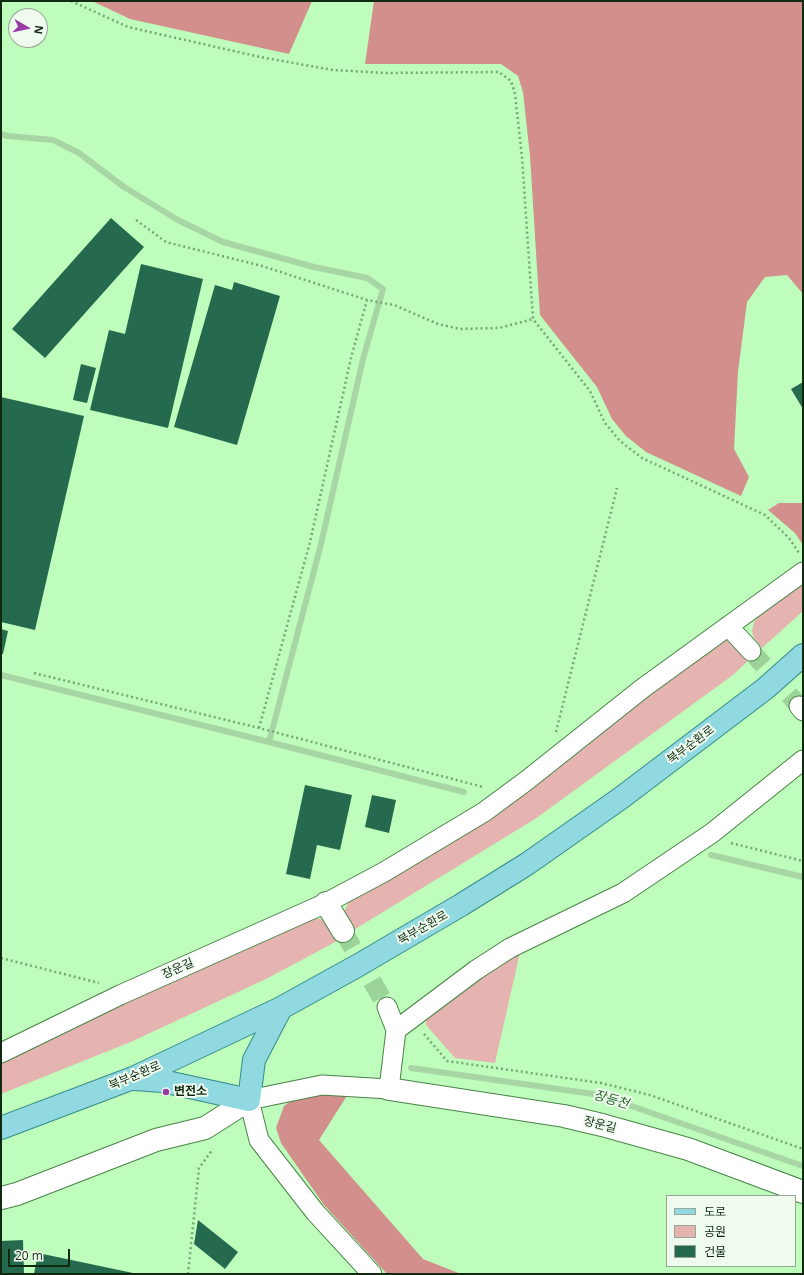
<!DOCTYPE html>
<meta charset="utf-8">
<style>
body{margin:0}
#map{position:relative;width:804px;height:1275px;overflow:hidden;background:#befdbb;font-family:"Open Sans","Noto Sans KR",sans-serif}
canvas{display:block}
.frame{position:absolute;inset:0;border:2px solid #112910;pointer-events:none}
.legend{position:absolute;left:666px;top:1195px;width:130px;height:72px;box-sizing:border-box;background:#effbee;border:1px solid #96a795;margin:0;padding:5px 7px;list-style:none;font-size:12px;color:#112910}
.legend li{display:flex;align-items:center;gap:8px;height:20px}
.legend b{width:20px;border:1px solid #96a795}
.north{position:absolute;left:8px;top:8px;width:40px;height:40px;box-sizing:border-box;background:#effbee;border:1px solid #96a795;border-radius:50%;rotate:99deg;font-size:11px;font-weight:700;line-height:16px;text-align:center;color:#112910}
.north::after{content:'';display:block;margin:auto;width:14px;height:18px;background:#9a3ca5;clip-path:polygon(50% 0,100% 100%,50% 72%,0 100%)}
.scale{position:absolute;left:8px;top:1249px;width:62px;height:18px;box-sizing:border-box;border:2px solid #112910;border-top:0;padding-left:5px;font-size:12px;line-height:14px;white-space:nowrap;color:#112910;-webkit-text-stroke:3px #effbee;paint-order:stroke}
</style>
<div id="map">
<canvas width="804" height="1275"></canvas>
<div class="frame"></div>
<ul class="legend">
<li><b style="height:5px;background:#91d9e0"></b>도로</li>
<li><b style="height:11px;background:#e6b4b0"></b>공원</li>
<li><b style="height:11px;background:#256a4e"></b>건물</li>
</ul>
<div class="north">N</div>
<div class="scale">20 m</div>
</div>
<script>
const ctx = document.querySelector('canvas').getContext('2d');
ctx.lineJoin = 'round';
function paint(path, color) {
  ctx.fillStyle = color;
  ctx.fill(path, 'evenodd');
}
function toPath(rows) {
  const path = new Path2D();
  for (const r of rows) {
    path.moveTo(r[0], r[1]);
    for (let i = 2; i < r.length; i += 2) path.lineTo(r[i], r[i + 1]);
  }
  return path;
}
function stroke(path, color, width, dash) {
  ctx.strokeStyle = color;
  ctx.lineWidth = width;
  ctx.lineCap = dash ? 'butt' : 'round';
  ctx.setLineDash(dash || []);
  ctx.stroke(path);
}
function drawText(font, color, halo, rows, align = 'center') {
  ctx.font = font + ' "Open Sans","Noto Sans KR",sans-serif';
  ctx.lineWidth = 4;
  ctx.setLineDash([]);
  ctx.textBaseline = 'middle';
  ctx.strokeStyle = halo;
  ctx.fillStyle = color;
  for (const [text, x, y, turn = 0] of rows) {
    ctx.save();
    ctx.translate(x, y);
    ctx.rotate((+turn || 0) * Math.PI / 180);
    ctx.textAlign = isNaN(turn) ? turn : align;
    if (halo) ctx.strokeText(text, 0, 0);
    ctx.fillText(text, 0, 0);
    ctx.restore();
  }
}
paint(toPath([
 [803,579,803,611,762,648,754,638,752,632,754,622,765,609],
 [727,640,742,644,752,657,733,675,535,819,352,931,344,912,352,895,716,642],
 [305,918,320,919,326,921,339,940,268,978,133,1041,1,1094,1,1063],
 [521,948,495,1063,455,1058,426,1025,426,1015]
]), '#e6b4b0');
paint(toPath([
 [92,1,312,1,289,54,130,19],
 [374,1,803,1,803,294,787,275,765,277,747,302,738,372,734,449,749,477,741,496,646,452,626,436,612,419,597,387,540,315,530,156,523,92,518,76,501,64,365,64],
 [779,503,803,503,803,545,795,533,768,510],
 [320,1091,348,1094,319,1140,423,1259,461,1274,387,1274,324,1205,281,1143,276,1128,284,1106,296,1097]
]), '#d28f8b');
stroke(toPath([
 [1,134,8,136,53,140,79,153,124,187,178,220,223,242,314,267,367,278,383,289,363,359,321,544,269,742],
 [1,675,269,742,464,792],
 [711,855,803,877],
 [411,1068,600,1095,803,1166]
]), '#a7d5a4', 6);
paint(toPath([
 [111,218,144,247,45,358,12,329],
 [141,264,203,279,168,428,90,410,109,330,125,334],
 [234,282,280,296,237,445,174,427,215,285,232,290],
 [81,364,96,368,87,403,73,400],
 [803,382,803,409,791,389],
 [1,397,84,416,35,630,1,622],
 [1,629,8,631,3,654,1,654],
 [305,785,352,795,340,850,317,845,310,879,286,874],
 [372,795,396,800,389,833,365,827],
 [198,1220,238,1252,225,1269,194,1244],
 [23,1240,24,1274,1,1274,1,1241],
 [38,1253,133,1273,133,1274,34,1274]
]), '#256a4e');
stroke(toPath([
 [751,651,799,706],
 [343,931,387,1007]
]), '#9bd399', 19, [19, 10]);
const street = toPath([
 [728,626,751,651],
 [799,706,803,711],
 [396,1030,476,970,510,948,623,893,712,833,803,760],
 [1,1053,120,995,326,903,384,872,484,812,526,781,643,688,803,572],
 [372,1274,315,1212,259,1140,249,1100,322,1085,389,1089,396,1030,387,1007]
]);
const secondary = toPath([
 [326,903,343,931],
 [389,1089,564,1116,602,1125,688,1149,803,1192],
 [1,1198,17,1194,156,1140,205,1128,249,1100]
]);
const primary = toPath([
 [135,1079,162,1081,249,1100,254,1060,281,1008],
 [1,1128,133,1078,281,1008,357,966,461,905,527,864,621,798,766,688,803,655]
]);
stroke(street, '#498347', 21);
stroke(secondary, '#498347', 24);
stroke(primary, '#348b8a', 24);
stroke(toPath([
 [71,1,128,27,260,57,333,70,386,73,499,72,511,81,515,94,522,157,533,319,590,391,605,423,620,441,642,458,765,515,789,538,799,553],
 [136,220,166,242,262,266,367,300,394,305,438,324,460,329,499,328,533,319],
 [34,673,259,728,483,787],
 [259,728,310,542,351,358,367,300],
 [556,732,617,488],
 [731,843,803,861],
 [1,958,99,983],
 [424,1034,447,1061,601,1083,650,1095,803,1149],
 [188,1274,199,1168,213,1149]
]), '#77a675', 2.5, [2, 3]);
stroke(street, '#fff', 19);
stroke(secondary, '#fff', 22);
stroke(primary, '#91d9e0', 22);
for (const [x, y, r, color] of [
 [166,1092,4,"#9a3ca5"]
]) {
  const dot = new Path2D();
  dot.arc(x, y, r, 0, 2 * Math.PI);
  ctx.fillStyle = color;
  ctx.fill(dot);
  stroke(dot, '#effbee', 1.5);
}
drawText('12px', '#112910', '#effbee', [
 ["북부순환로",691,745,-37],
 ["북부순환로",423,928,-30],
 ["장운길",178,969,-24],
 ["북부순환로",135,1076,-23],
 ["장운길",600,1125,14]
]);
drawText('bold 12px', '#112910', '#effbee', [
 ["변전소",174,1092]
], 'left');
drawText('italic 13px', '#276426', '#effbee', [
 ["장등천",611,1100,16]
]);
</script>
